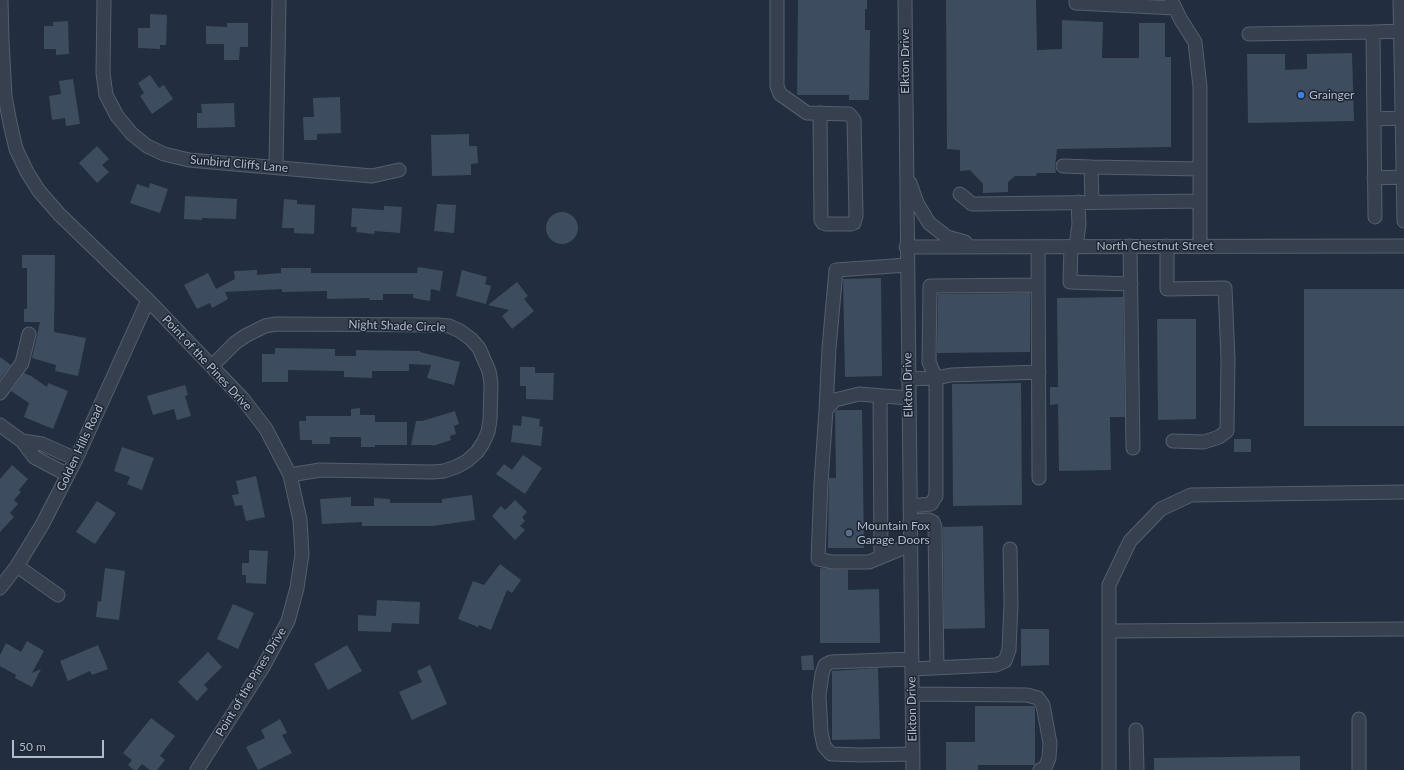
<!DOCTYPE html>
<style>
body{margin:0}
#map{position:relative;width:1404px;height:770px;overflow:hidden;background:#222e3f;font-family:Lato,sans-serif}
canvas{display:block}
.scale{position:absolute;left:12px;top:740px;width:92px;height:18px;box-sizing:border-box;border:2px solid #b3bbca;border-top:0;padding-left:5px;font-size:12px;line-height:14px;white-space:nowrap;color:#b3bbca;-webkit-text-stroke:3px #1c2534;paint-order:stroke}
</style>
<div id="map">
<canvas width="1404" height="770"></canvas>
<div class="scale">50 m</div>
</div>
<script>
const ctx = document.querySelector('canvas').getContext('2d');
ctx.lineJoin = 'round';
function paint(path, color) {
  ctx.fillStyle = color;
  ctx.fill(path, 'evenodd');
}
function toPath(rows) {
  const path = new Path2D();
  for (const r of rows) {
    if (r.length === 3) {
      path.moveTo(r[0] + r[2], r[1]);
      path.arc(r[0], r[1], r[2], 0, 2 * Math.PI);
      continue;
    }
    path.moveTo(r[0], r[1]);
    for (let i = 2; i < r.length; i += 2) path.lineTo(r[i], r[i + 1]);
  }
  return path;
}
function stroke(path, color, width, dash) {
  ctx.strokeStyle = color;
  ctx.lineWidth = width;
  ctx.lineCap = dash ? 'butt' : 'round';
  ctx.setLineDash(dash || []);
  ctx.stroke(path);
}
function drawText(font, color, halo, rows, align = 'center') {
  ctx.font = font + ' Lato,sans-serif';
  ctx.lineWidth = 3;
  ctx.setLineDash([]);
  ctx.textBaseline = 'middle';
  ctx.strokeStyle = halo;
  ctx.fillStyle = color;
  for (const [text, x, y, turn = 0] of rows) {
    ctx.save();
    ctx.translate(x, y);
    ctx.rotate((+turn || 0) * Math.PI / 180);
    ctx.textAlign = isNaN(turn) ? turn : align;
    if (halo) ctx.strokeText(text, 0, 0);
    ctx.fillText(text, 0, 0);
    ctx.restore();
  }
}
paint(toPath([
 [798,0,867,0,867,9,865,9,865,30,870,30,869,100,849,100,849,95,797,95],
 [946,0,1036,0,1037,50,1062,49,1062,20,1103,22,1102,58,1139,58,1139,23,1165,23,1165,57,1171,57,1171,147,1057,149,1055,166,1056,173,1037,173,1036,176,1015,176,1008,182,1008,192,983,193,983,184,970,170,960,171,960,150,947,149],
 [150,14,167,15,166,45,160,45,160,49,138,48,138,28,150,28],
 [68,21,69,54,56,55,56,49,44,49,44,26,53,26,53,22],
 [227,23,248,23,248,47,240,47,239,60,224,60,224,44,206,44,206,26,227,27],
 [1352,53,1354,121,1248,123,1247,54,1285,54,1285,70,1307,69,1307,54],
 [150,75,159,88,164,85,173,99,152,114,140,96,144,93,138,83],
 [73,79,80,124,66,126,65,118,52,120,49,96,61,94,59,81],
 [340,97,341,133,317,134,317,140,304,140,303,117,314,117,313,98],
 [234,103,235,127,197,128,197,113,202,113,201,104],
 [469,134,469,146,477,146,478,163,471,164,471,175,432,176,431,135],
 [97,146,109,159,102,165,109,172,97,183,79,163],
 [150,183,168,189,160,213,130,203,137,184,149,188],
 [185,196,237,199,236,219,202,218,202,220,184,219],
 [284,199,297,200,297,204,315,205,314,234,294,233,294,228,282,228],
 [437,204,456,205,454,233,434,231],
 [384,206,402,207,400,233,375,231,374,234,356,232,357,227,351,227,352,208,384,210],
 [562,228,16],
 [22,255,55,255,54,332,86,338,78,376,55,371,56,365,32,358,40,322,24,322,24,309,27,309,27,268,22,268],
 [418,267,443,271,440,291,431,289,430,301,413,298,413,294,383,294,383,300,369,300,370,298,327,299,327,291,282,292,282,289,225,292,228,299,212,308,210,303,197,309,184,285,208,273,216,289,235,279,234,271,257,270,257,275,281,273,281,268,311,268,311,273,417,273],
 [462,270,487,277,485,284,491,286,486,304,456,296],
 [881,278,882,376,845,377,843,279],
 [517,282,528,296,524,299,534,311,512,329,502,316,509,310,488,305],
 [1304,289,1404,289,1404,426,1304,426],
 [1030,293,1030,352,937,353,938,294],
 [1123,297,1125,417,1110,417,1111,470,1059,471,1058,404,1050,405,1050,387,1058,387,1057,298],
 [1157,319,1196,319,1196,419,1158,420],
 [275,348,335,349,335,356,356,356,356,350,420,351,420,352,460,362,454,385,427,378,431,365,409,364,409,371,372,371,372,378,344,377,344,371,288,370,288,382,262,382,262,354,275,354],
 [0,357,11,365,0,379],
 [520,367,535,367,535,373,554,373,553,400,526,399,526,386,520,386],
 [24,373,31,376,47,387,48,383,68,391,53,429,24,417,29,403,11,391],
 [1021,383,1022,505,953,506,952,384],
 [185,385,188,395,185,396,191,416,177,420,174,409,153,415,147,396],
 [360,408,360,415,375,415,375,422,407,422,407,445,375,445,375,447,361,447,361,437,330,437,330,444,312,444,312,440,300,440,299,421,306,421,306,416,351,416,351,409],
 [837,410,862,410,864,548,828,548,829,478,836,478,835,412],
 [455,411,459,424,454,426,456,434,450,436,451,440,433,446,433,445,411,445,416,421,422,421],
 [522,416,540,419,539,426,543,427,541,446,511,442,513,425,521,426],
 [1234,439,1251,439,1251,452,1234,452],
 [122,447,154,458,142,490,127,484,130,477,114,471],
 [523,455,542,468,525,494,496,474,504,464,512,470],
 [12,465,28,479,19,490,21,492,14,500,18,504,10,513,14,517,0,532,0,479],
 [256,476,265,517,246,521,242,505,235,506,232,495,239,494,236,481],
 [472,495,475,520,433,526,362,526,362,522,322,524,320,499,351,497,351,506,374,506,374,498,390,499,390,503,442,503,442,499],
 [515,500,527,512,522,517,525,521,520,526,525,530,515,540,492,516,501,506,505,510],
 [97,501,116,513,95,544,76,532],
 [983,526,985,628,944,629,943,527],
 [249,550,268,551,266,584,246,583,246,575,242,575,242,563,249,563],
 [500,564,521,580,512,593,507,590,491,630,479,625,478,627,458,619,473,581,484,585],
 [105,568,125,571,119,620,96,617,98,601,101,602],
 [820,568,848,570,848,590,879,589,880,643,820,643],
 [377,600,420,602,419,624,392,623,391,632,358,631,358,615,376,616],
 [233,604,254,613,238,649,217,639],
 [1021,629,1049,629,1049,665,1021,666],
 [27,641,44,651,32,673,41,669,32,687,15,678,16,675,0,666,0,655,6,643,21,652],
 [98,645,108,669,92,675,90,671,68,681,60,661],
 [347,645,362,671,328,690,314,664],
 [208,652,222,667,204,685,208,689,197,701,178,682],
 [813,655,814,670,802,670,801,656],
 [430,665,447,704,412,720,399,692,422,682,417,671],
 [878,668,880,739,832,740,832,671],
 [975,706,1034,706,1035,708,1035,764,1034,765,978,765,978,770,946,770,946,742,975,742],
 [151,718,175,736,160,756,165,760,157,770,150,770,142,764,137,770,134,770,128,765,132,760,123,753],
 [280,719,287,733,282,735,292,753,258,770,246,747,265,738,261,730],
 [1300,756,1300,770,1154,770,1154,758]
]), '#3e4c5f');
const minor = toPath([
 [1,0,2,40,5,96,10,123,16,149,27,172,39,191,59,214,148,300,243,399,266,429,290,475,300,520,302,554,297,588,288,621,263,667,197,770],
 [104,0,103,73,106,95,117,116,132,134,147,146,164,154,189,160,372,176,399,170],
 [777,0,777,86,780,94,807,113,849,114,854,120,856,216,854,223,851,224,826,224,823,223,821,220,820,113],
 [905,0,913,770],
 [1076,0,1076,3,1175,8],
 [1400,0,1404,221],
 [1373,32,1404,31],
 [1249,34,1373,32,1375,217],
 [1374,119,1402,118],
 [1063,166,1091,167],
 [276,167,279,0],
 [1200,169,1200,246],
 [1374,178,1403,177],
 [910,183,917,203,929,223,947,237,965,242],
 [960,194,972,204,978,204,1200,201],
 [1092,202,1091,167,1200,169,1200,87,1195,42,1181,20,1171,0],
 [1071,246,1070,282,1131,284],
 [1076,246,1079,224,1078,202],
 [1130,246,1133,448],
 [1167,246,1167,289,1225,288,1228,359,1227,431,1219,437,1204,442,1173,441],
 [906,247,1404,246],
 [1038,247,1039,478],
 [1038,285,930,286,929,362,936,378,951,375,1039,372],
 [212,366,235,343,245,336,265,326,276,324,438,325,449,326,460,331,471,339,479,348,489,371,491,383,490,420,488,432,483,443,477,452,467,461,456,467,444,471,432,472,320,470,290,475],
 [908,379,936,378,936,496,931,504,910,506],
 [0,393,22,363,29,334],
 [880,396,881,557],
 [908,398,859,394,835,400,826,410,821,483,818,559,832,562,869,562,910,545],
 [826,410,829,348,836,270,907,265],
 [0,425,22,441,34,457,68,475],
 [22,441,42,444,76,459],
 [910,521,929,520,933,522,935,527,937,668],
 [17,566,58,595],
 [0,588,17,566,42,525,58,494,76,459,148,300],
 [1109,631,1404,629],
 [912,659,831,662,825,665,822,674,819,696,821,732,824,746,831,754,862,755,913,754],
 [912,669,996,665,1005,661,1009,650,1011,604,1010,549],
 [912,694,1027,695,1038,698,1043,705,1050,743,1049,758,1045,768,1040,770],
 [1136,730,1137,770],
 [1109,770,1109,585,1130,541,1161,509,1191,495,1404,492],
 [1359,770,1359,719]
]);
stroke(minor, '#555e6d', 15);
stroke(minor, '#37404f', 13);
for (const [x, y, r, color] of [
 [1301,95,4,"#3f7fe0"],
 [849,533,4,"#5c6f8a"]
]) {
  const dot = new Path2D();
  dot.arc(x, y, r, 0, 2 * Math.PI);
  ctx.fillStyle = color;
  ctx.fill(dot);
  stroke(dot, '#1c2534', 1.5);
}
drawText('12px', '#b3bbca', '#1c2534', [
 ["Elkton Drive",905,61,-90],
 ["Sunbird Cliffs Lane",239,164,5],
 ["North Chestnut Street",1155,246],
 ["Night Shade Circle",397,326,2],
 ["Point of the Pines Drive",207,363,47],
 ["Elkton Drive",908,385,-91],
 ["Golden Hills Road",80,448,-65],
 ["Point of the Pines Drive",251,682,-59],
 ["Elkton Drive",912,709,-91]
]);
drawText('12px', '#b3bbca', '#1c2534', [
 ["Grainger",1309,95],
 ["Mountain Fox",857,526],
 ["Garage Doors",857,540]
], 'left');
</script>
